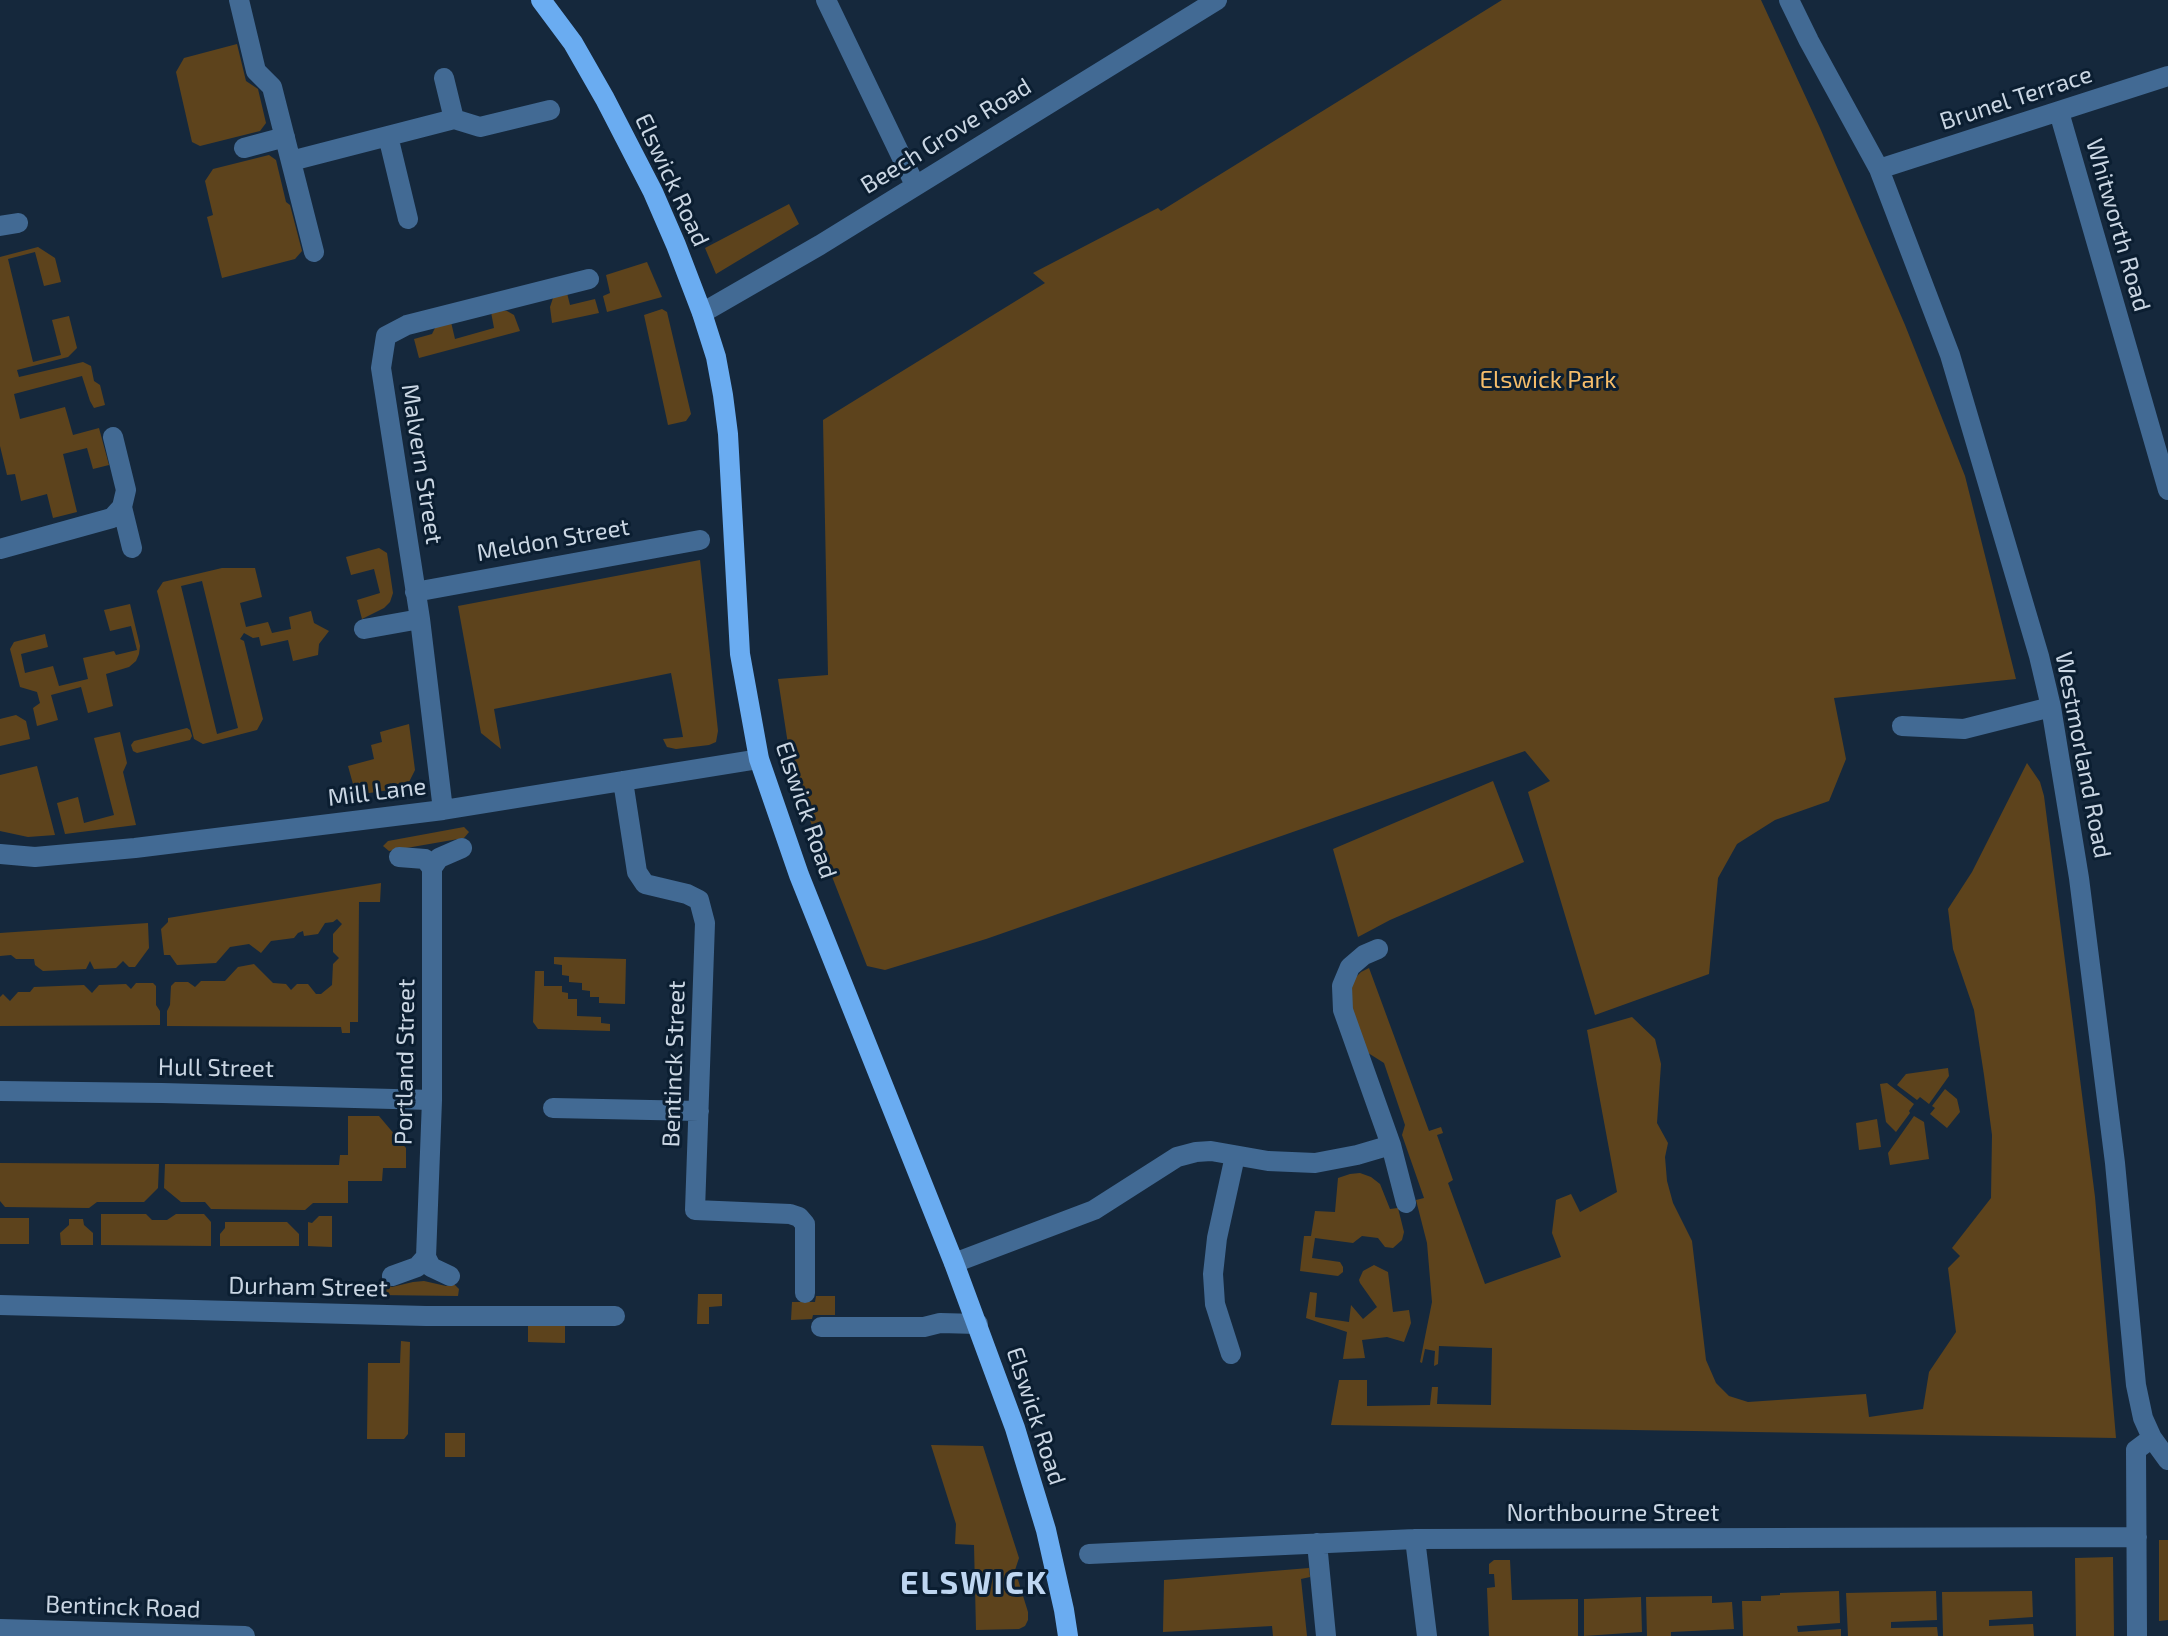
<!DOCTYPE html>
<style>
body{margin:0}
canvas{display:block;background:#15283c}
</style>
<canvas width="2168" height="1636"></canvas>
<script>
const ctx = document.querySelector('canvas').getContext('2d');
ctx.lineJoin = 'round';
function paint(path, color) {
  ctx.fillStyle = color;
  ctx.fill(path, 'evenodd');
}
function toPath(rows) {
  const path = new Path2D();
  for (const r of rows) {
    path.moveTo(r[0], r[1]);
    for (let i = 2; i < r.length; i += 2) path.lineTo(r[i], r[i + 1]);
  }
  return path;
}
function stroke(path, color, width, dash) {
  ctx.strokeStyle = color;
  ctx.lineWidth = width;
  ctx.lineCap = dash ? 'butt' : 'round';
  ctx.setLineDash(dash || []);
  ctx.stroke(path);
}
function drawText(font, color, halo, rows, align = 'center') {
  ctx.font = font + ' "Exo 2",sans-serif';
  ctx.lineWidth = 6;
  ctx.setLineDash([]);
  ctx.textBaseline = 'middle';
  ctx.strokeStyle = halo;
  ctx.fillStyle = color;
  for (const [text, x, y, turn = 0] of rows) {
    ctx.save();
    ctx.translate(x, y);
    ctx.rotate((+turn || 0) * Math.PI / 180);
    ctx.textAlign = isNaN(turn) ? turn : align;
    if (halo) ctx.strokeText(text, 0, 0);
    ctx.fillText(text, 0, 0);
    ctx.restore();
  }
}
paint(toPath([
 [1502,0,1761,0,1820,128,1905,325,1965,476,2016,679,1834,698,1846,759,1829,801,1775,820,1737,844,1718,878,1709,974,1595,1015,1528,792,1550,781,1525,751,986,939,885,970,867,966,793,777,778,679,828,675,823,420,1045,283,1033,273,1158,208,1161,211],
 [237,44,246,81,258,89,266,123,260,131,200,146,192,142,176,72,184,58],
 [269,155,276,160,286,202,290,205,302,251,295,259,222,278,207,217,213,215,205,181,213,169],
 [789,204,799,224,716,274,705,248],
 [38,247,55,258,61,282,44,286,35,252,8,259,33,362,61,355,52,320,69,316,77,348,68,357,17,370,19,377,83,362,91,366,94,381,100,385,105,405,94,408,90,401,82,376,14,394,20,419,65,407,73,435,99,428,109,465,93,469,87,448,63,454,77,512,53,518,47,494,21,501,15,474,7,475,0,446,0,257],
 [647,262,662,297,607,312,603,296,610,293,606,275],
 [566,289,570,305,595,299,599,313,552,323,550,307,553,298,558,292],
 [662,309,667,312,691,414,686,421,668,425,644,315],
 [499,310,507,311,514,315,520,331,419,358,414,339,432,334,436,326,451,322,455,339,494,328,491,312],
 [379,548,387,553,393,593,390,602,384,608,362,619,357,600,380,593,374,569,351,575,346,557],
 [700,560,718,731,716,742,709,745,676,749,667,747,663,739,683,737,671,673,494,709,501,749,481,733,458,606],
 [222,568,255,568,262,597,240,603,246,627,268,622,272,633,291,629,289,617,311,611,314,623,329,631,319,644,318,655,293,661,288,640,261,646,259,637,253,638,244,633,240,639,244,641,263,719,257,730,203,744,194,739,157,591,163,582],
 [202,581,238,728,217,734,181,586],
 [130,604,140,646,139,654,136,661,129,667,106,674,113,706,88,713,81,687,51,695,58,720,37,726,33,708,40,703,37,692,20,687,10,649,14,642,45,634,48,647,21,654,25,673,53,666,59,686,88,679,83,658,114,651,116,655,137,650,131,626,110,631,104,610],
 [16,715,26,721,30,739,0,746,0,719],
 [409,724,415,770,409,782,396,789,356,795,348,766,374,759,371,745,382,742,380,732],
 [187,728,190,730,192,736,190,740,137,753,133,751,131,745,134,741],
 [120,732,127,763,123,772,136,825,65,834,57,803,78,797,84,823,114,815,94,738],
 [2027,763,2040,782,2044,796,2095,1197,2116,1438,1331,1425,1339,1380,1367,1380,1367,1406,1430,1405,1432,1387,1438,1387,1437,1404,1491,1405,1492,1348,1439,1346,1438,1364,1434,1366,1435,1351,1425,1349,1422,1363,1420,1362,1432,1302,1427,1243,1416,1200,1424,1198,1402,1135,1405,1125,1384,1063,1365,1051,1347,1009,1352,981,1361,972,1369,968,1429,1131,1441,1127,1443,1133,1437,1135,1453,1180,1448,1183,1485,1284,1561,1257,1552,1233,1556,1200,1571,1194,1580,1212,1617,1192,1587,1030,1632,1017,1655,1039,1661,1064,1657,1123,1668,1143,1665,1157,1667,1181,1673,1203,1692,1241,1706,1360,1716,1383,1729,1396,1748,1402,1866,1394,1869,1417,1923,1409,1929,1372,1956,1332,1948,1268,1960,1256,1952,1248,1991,1198,1992,1135,1984,1075,1974,1010,1953,949,1948,909,1972,872],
 [37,766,55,835,28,837,0,831,0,775],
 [1493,781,1524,862,1390,920,1358,937,1333,849],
 [464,827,469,832,464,838,389,851,383,846,388,841],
 [381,883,380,902,359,902,358,1022,350,1022,350,1033,342,1033,341,1027,167,1026,167,1011,170,1005,171,986,175,982,188,982,195,987,201,981,225,981,238,967,254,964,273,983,286,984,291,990,297,984,308,984,316,994,321,994,332,985,333,964,339,958,333,952,333,934,342,924,337,919,333,922,325,923,318,934,304,936,303,931,298,933,294,938,271,941,261,953,249,944,230,947,216,963,177,965,170,955,164,955,161,929,168,922,168,918],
 [148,923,149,948,135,967,129,967,123,961,116,968,94,969,90,961,86,969,43,971,35,965,34,959,16,959,11,955,0,956,0,933],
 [554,957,626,959,625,1004,599,1003,599,997,590,997,590,991,582,990,582,983,569,982,569,976,562,975,562,965,554,964],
 [535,971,544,971,544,986,562,986,562,992,568,993,568,999,577,999,577,1016,601,1017,601,1023,610,1024,610,1031,538,1029,533,1022],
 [136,983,153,983,156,986,156,1005,160,1011,160,1025,0,1026,0,997,3,994,10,1001,18,992,30,992,34,987,84,985,92,993,99,985,126,984,131,989],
 [1948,1068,1949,1076,1929,1104,1920,1097,1917,1100,1897,1085,1906,1074],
 [1887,1083,1914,1104,1909,1111,1910,1113,1896,1132,1886,1122,1880,1084],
 [1945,1089,1957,1099,1960,1112,1947,1128,1930,1114,1935,1108,1932,1106],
 [348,1116,379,1116,406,1148,406,1168,383,1168,382,1181,348,1181,348,1203,313,1203,305,1210,211,1209,205,1202,181,1202,164,1188,165,1164,339,1165,340,1155,348,1155],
 [1914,1116,1924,1122,1929,1159,1890,1165,1888,1153],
 [1877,1119,1881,1147,1859,1150,1856,1123],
 [0,1163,159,1164,158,1188,144,1202,97,1202,89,1208,5,1207,0,1201],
 [1360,1173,1371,1177,1380,1184,1390,1209,1398,1208,1404,1232,1402,1240,1393,1248,1385,1247,1378,1238,1362,1236,1353,1243,1315,1238,1312,1258,1340,1262,1343,1267,1343,1272,1338,1276,1300,1271,1304,1236,1311,1236,1315,1211,1335,1212,1338,1178,1350,1174],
 [101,1214,146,1214,152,1220,167,1220,176,1214,204,1214,211,1222,211,1246,101,1245],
 [319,1216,332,1216,332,1247,308,1246,308,1222,312,1223],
 [0,1218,29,1218,29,1244,0,1244],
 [69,1219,83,1219,84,1225,93,1233,93,1245,61,1245,60,1233,69,1225],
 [225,1222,287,1222,299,1234,299,1246,220,1246,220,1234,225,1228],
 [1374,1265,1388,1272,1393,1312,1409,1310,1411,1323,1404,1342,1387,1337,1362,1340,1365,1358,1343,1359,1347,1332,1306,1318,1310,1292,1317,1293,1315,1317,1349,1322,1351,1305,1363,1319,1377,1307,1360,1283,1359,1280,1363,1271],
 [424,1281,446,1286,454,1284,459,1289,458,1296,378,1295,378,1288,384,1284,392,1287,413,1282],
 [698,1294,722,1294,722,1306,709,1307,709,1324,697,1324],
 [816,1296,835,1296,835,1315,813,1315,812,1319,791,1320,792,1302,815,1302],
 [528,1326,565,1326,565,1343,528,1342],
 [401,1341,410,1342,408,1434,404,1439,367,1439,368,1363,400,1363],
 [445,1433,465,1433,465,1457,445,1457],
 [931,1445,983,1446,1019,1558,1015,1570,1028,1612,1028,1620,1025,1626,1019,1629,976,1630,974,1545,955,1544,956,1524],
 [2159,1540,2168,1540,2168,1620,2159,1621],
 [2113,1557,2114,1636,2076,1636,2075,1558],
 [1510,1560,1512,1600,1578,1599,1578,1636,1489,1636,1487,1588,1495,1587,1494,1574,1489,1574,1489,1564,1494,1560],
 [1309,1568,1310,1577,1301,1579,1307,1636,1273,1636,1272,1626,1163,1632,1164,1580],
 [1839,1591,1840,1623,1797,1626,1798,1632,1841,1629,1841,1636,1743,1636,1742,1601,1761,1601,1761,1596,1780,1595,1780,1593],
 [1936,1591,1937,1620,1891,1622,1891,1628,1937,1627,1938,1636,1848,1636,1846,1593],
 [2032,1591,2033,1617,1989,1620,1989,1626,2033,1624,2034,1636,1943,1636,1942,1592],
 [1712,1596,1712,1603,1732,1602,1734,1629,1671,1632,1671,1636,1647,1636,1646,1597],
 [1641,1597,1642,1632,1584,1636,1584,1599]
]), '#5d431c');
stroke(toPath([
 [239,0,256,71,272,87,314,252],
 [826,0,915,185],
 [1789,0,1809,41,1879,169,1950,355,2039,656,2051,707,2079,878,2115,1163,2136,1385,2143,1418,2152,1438,2168,1460],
 [444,78,454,119],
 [2059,112,2168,490],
 [388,136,408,219],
 [244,148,285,137],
 [291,161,454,119,480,127,550,110],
 [1879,169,2168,76],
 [0,226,18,223],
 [702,313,820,245,1217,0],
 [122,507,132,548],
 [0,549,112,518,122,507,126,490,113,437],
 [415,592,700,540],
 [364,629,420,619],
 [1902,726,1964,729,2051,707],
 [623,781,637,872,645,884,687,894,699,900,705,923,695,1210,790,1214,799,1217,805,1224,805,1293],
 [443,810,420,619,381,368,386,336,407,325,589,279],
 [0,854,35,857,135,848,443,810,759,759],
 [399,857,425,859,432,868],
 [1378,949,1364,955,1350,967,1342,986,1343,1010,1391,1145],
 [0,1091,162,1093,432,1100],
 [553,1108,699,1111],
 [954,1263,1094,1210,1177,1157,1196,1152,1211,1151,1268,1161,1315,1163,1357,1155,1391,1145,1406,1203],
 [392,1276,417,1267,426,1257],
 [450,1276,431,1267,426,1257,432,1100,432,868,439,858,462,848],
 [0,1305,426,1316,615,1316],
 [821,1327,924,1327,940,1323,978,1324],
 [1231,1354,1215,1304,1213,1274,1217,1238,1235,1156],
 [1415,1539,1427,1636],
 [1317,1543,1326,1636],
 [1089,1554,1415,1539,2137,1537],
 [0,1629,245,1636],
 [2137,1636,2136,1450,2152,1438]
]), '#426a94', 20);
stroke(toPath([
 [541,0,573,43,605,99,653,192,676,245,702,313,716,357,723,395,728,434,740,654,759,759,799,875,954,1263,1015,1428,1046,1530,1064,1610,1068,1636]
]), '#6aacf1', 20);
drawText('24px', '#cad6e3', '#0b1e31', [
 ["Brunel Terrace",2016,98,-18],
 ["Beech Grove Road",946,136,-32],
 ["Elswick Road",672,180,65],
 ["Whitworth Road",2118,225,74],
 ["Malvern Street",422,464,81],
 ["Meldon Street",553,540,-10],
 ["Westmorland Road",2083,755,79],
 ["Mill Lane",377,792,-7],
 ["Elswick Road",806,810,71],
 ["Portland Street",405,1062,-89],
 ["Bentinck Street",674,1064,-88],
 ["Hull Street",216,1068,1],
 ["Durham Street",308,1287,1],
 ["Elswick Road",1036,1416,72],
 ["Northbourne Street",1613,1513],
 ["Bentinck Road",123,1607,2]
]);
drawText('24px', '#f5bd6a', '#0b1e31', [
 ["Elswick Park",1548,380]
]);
ctx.letterSpacing = '2px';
drawText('bold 32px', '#bed6f1', '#0b1e31', [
 ["ELSWICK",974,1583]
]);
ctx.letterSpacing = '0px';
</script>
